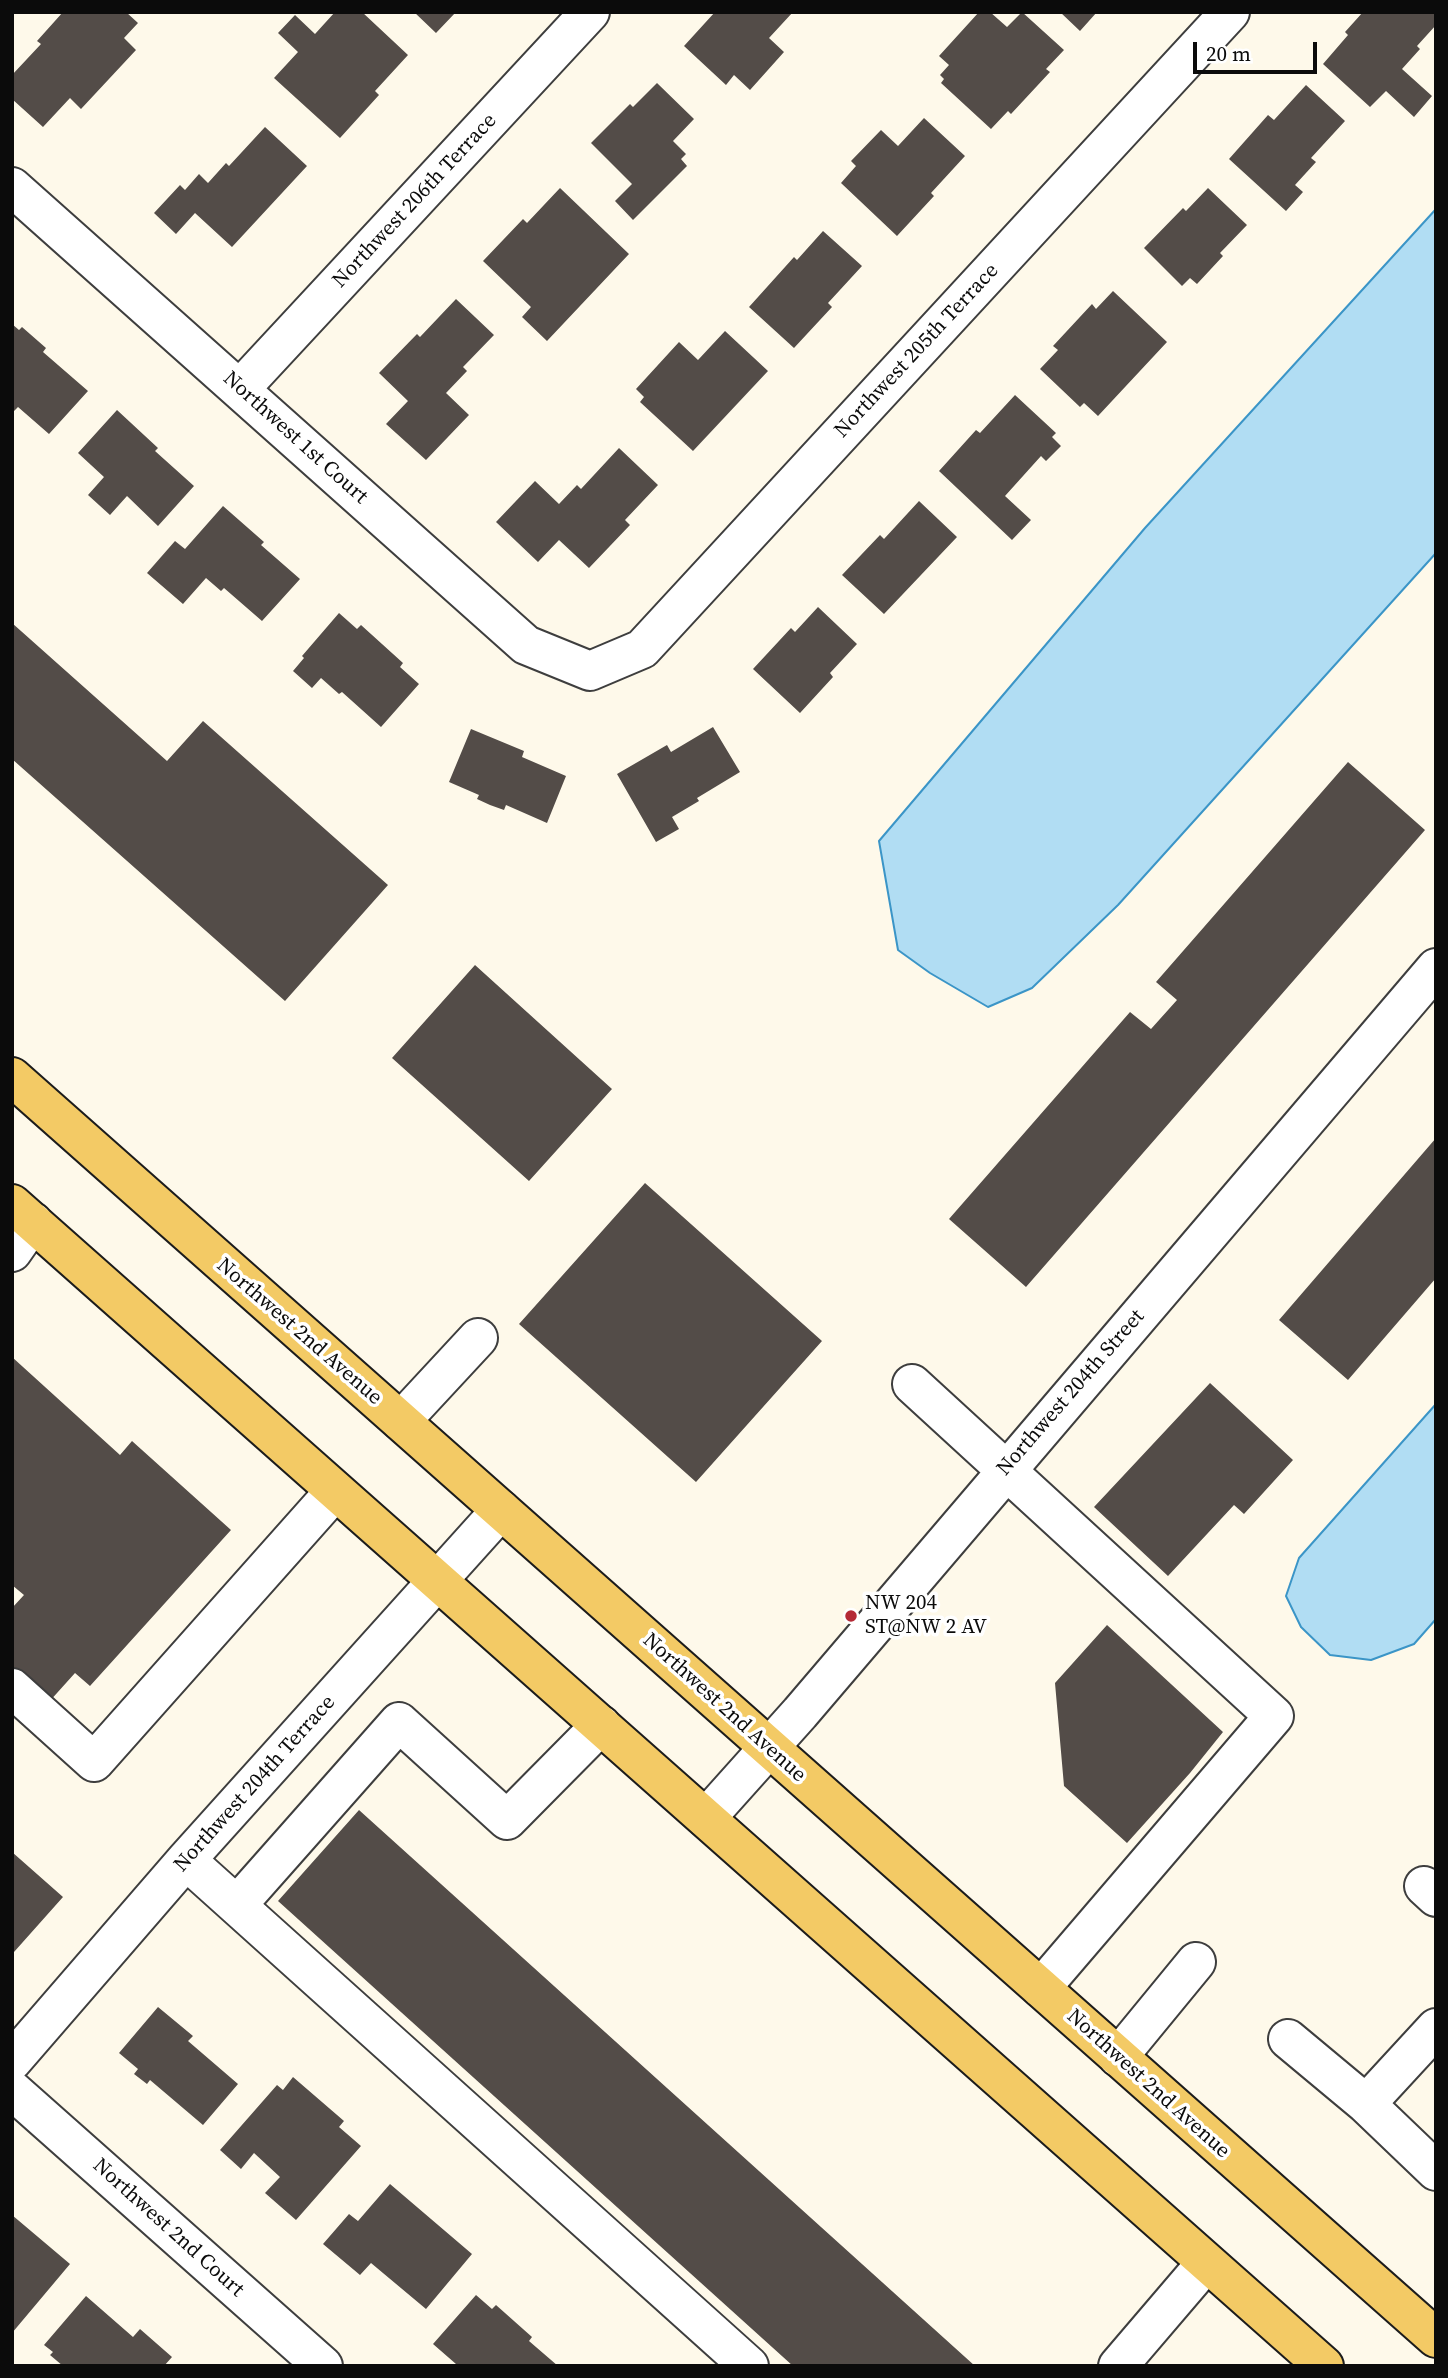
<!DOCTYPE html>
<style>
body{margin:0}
#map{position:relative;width:1448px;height:2378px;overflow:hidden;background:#fef9ea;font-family:"Source Serif 4",serif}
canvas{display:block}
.frame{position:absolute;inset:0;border:14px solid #0b0b0b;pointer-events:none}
.scale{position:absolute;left:1193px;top:42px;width:124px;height:32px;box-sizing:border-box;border:4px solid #0b0b0b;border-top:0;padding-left:9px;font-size:21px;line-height:24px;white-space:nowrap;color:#0b0b0b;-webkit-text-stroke:5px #fff;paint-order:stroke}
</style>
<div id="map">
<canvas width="1448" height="2378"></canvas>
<div class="frame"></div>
<div class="scale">20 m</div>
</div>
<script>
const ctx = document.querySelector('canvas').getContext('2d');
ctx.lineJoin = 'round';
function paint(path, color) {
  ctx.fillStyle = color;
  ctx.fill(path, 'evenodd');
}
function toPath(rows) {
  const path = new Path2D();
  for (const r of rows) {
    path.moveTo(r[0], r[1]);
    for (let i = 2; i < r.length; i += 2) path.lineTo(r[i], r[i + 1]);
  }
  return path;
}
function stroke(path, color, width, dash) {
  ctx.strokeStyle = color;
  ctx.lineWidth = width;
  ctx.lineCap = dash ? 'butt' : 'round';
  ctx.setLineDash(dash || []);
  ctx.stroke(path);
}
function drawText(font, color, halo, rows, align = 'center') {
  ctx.font = font + ' "Source Serif 4",serif';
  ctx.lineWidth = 7;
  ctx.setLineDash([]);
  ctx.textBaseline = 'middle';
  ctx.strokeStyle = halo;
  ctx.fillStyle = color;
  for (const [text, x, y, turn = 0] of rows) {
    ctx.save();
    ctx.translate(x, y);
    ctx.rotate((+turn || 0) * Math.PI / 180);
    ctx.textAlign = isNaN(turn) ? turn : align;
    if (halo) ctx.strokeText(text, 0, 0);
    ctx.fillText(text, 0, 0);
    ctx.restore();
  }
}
const water = toPath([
 [1436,209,1436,553,1118,905,1032,988,988,1007,930,973,898,950,879,841,1145,528,1436,209],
 [1436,1404,1436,1619,1414,1644,1371,1660,1330,1655,1301,1627,1286,1596,1299,1558,1436,1404]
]);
paint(water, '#b1ddf3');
stroke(water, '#3b95c7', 2);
paint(toPath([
 [63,12,126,12,138,23,124,38,136,50,81,109,70,98,43,127,12,99,12,75,41,44,37,41],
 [335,12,362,12,408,55,375,91,379,95,340,138,274,78,298,52,278,33,295,15,315,34],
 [414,12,456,12,436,33],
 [715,12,793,12,769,38,784,52,750,90,734,75,726,85,684,46],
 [979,12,990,12,1007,27,1022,12,1064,50,1046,69,1050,72,1011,114,1008,111,991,129,941,83,944,79,940,75,949,65,939,56],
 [1060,12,1097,12,1080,31],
 [1363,12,1436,12,1436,25,1417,46,1420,49,1402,69,1432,96,1414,117,1386,91,1370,107,1323,64,1348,35,1345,32],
 [657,83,694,119,673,141,686,154,681,159,687,166,633,220,615,201,632,184,591,143,630,104,633,107],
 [1306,85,1345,121,1311,158,1316,162,1295,185,1303,192,1286,211,1229,159,1268,115,1274,120],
 [924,118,965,156,931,193,934,196,897,236,841,183,856,166,851,161,881,130,898,146],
 [265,127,307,166,232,247,195,213,176,234,154,213,180,185,185,190,199,174,208,183,226,163,229,166],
 [560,188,629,254,547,341,522,317,531,307,483,261,523,219,527,223],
 [1208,188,1247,225,1220,253,1223,256,1197,284,1190,278,1182,286,1144,248,1183,208,1186,211],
 [823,231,862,266,828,303,832,307,794,348,749,307,794,257,797,260],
 [1113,291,1167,342,1098,416,1084,403,1080,407,1040,369,1058,350,1053,346,1092,304,1096,309],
 [456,299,494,335,463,367,467,371,446,393,469,415,426,460,386,424,408,401,379,373,417,334,420,337],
 [12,324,19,330,22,327,46,348,43,352,88,391,49,434,18,407,12,413],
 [725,331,768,371,693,451,640,402,644,397,636,389,679,342,698,360],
 [1015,395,1056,433,1052,437,1061,446,1046,461,1041,456,1005,496,1031,520,1012,540,939,471,976,430,980,433],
 [117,410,158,448,155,451,194,486,158,526,127,496,110,515,88,495,104,477,78,453],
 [619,448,658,485,625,520,630,525,589,568,559,540,538,562,496,522,535,481,559,504,577,485,581,489],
 [919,501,957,537,884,614,842,575,880,535,884,539],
 [223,506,264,542,261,545,300,579,262,621,224,588,221,591,206,578,183,604,147,573,175,541,185,549],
 [818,607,857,644,830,673,833,677,800,713,753,669,791,628,795,632],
 [339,613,357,629,361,625,403,663,400,667,419,684,381,727,342,692,339,694,321,678,312,688,293,671,304,658,302,656],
 [12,623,167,761,203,721,388,885,285,1001,12,759],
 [713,727,740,772,697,798,699,801,672,817,679,829,656,842,617,774,667,745,671,752],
 [471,729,524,751,522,757,566,776,547,823,506,805,504,810,490,805,477,799,479,795,449,782],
 [1348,762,1425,830,1026,1287,949,1219,1130,1012,1151,1029,1177,1000,1156,982],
 [475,965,612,1089,529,1181,392,1058],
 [1436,1138,1436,1278,1348,1380,1279,1320],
 [645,1183,822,1341,696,1482,519,1324],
 [12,1357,120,1455,132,1441,231,1530,90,1686,75,1673,48,1703,12,1671,12,1608,24,1595,12,1585],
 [1210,1383,1293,1460,1244,1514,1234,1505,1168,1576,1094,1507],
 [1107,1625,1223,1732,1190,1773,1127,1843,1064,1786,1055,1683],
 [359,1810,975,2366,793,2366,278,1901],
 [12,1852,63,1897,14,1952,12,1950],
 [158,2007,193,2036,188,2041,238,2084,203,2125,150,2080,147,2084,134,2074,138,2069,119,2053],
 [293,2077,344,2121,339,2127,361,2146,296,2220,265,2193,280,2177,254,2153,241,2169,220,2150,277,2085,283,2090],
 [390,2184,472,2254,426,2309,371,2263,360,2275,323,2244,349,2214,358,2221],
 [12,2215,70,2264,12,2333],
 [476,2295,492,2309,496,2305,532,2337,529,2341,558,2366,456,2364,433,2344],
 [86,2296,133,2337,140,2329,172,2357,164,2366,63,2366,50,2355,53,2352,44,2345]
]), '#534c48');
const minor = toPath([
 [12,187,526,645,590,671,642,649,1230,12],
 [240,389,590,12],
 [12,1252,33,1222],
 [912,1384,1274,1716,1041,1988],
 [401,1421,478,1338],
 [12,1688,94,1762,335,1491],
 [706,1818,800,1713,1436,968],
 [186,1860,749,2366],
 [1424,1886,1436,1897],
 [237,1905,399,1722,507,1820,601,1725],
 [1436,2028,1366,2104,1436,2171],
 [1288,2039,1366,2104],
 [1118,2057,1196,1962],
 [12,2061,186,1860,501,1510],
 [12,2090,323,2366],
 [1118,2366,1206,2263]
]);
const major = toPath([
 [12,1077,1436,2338],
 [12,1204,1324,2366]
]);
stroke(minor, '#3e3e3e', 42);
stroke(major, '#1c1c1c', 42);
stroke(minor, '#fff', 38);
stroke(major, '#f3ca65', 38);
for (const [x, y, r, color] of [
 [851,1616,7,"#b42a36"]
]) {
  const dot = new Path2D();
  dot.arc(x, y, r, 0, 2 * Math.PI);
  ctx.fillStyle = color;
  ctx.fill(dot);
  stroke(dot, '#fff', 2.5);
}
drawText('21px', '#0b0b0b', '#fff', [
 ["Northwest 206th Terrace",415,201,-47],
 ["Northwest 205th Terrace",917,351,-47],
 ["Northwest 1st Court",295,438,42],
 ["Northwest 2nd Avenue",299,1332,41],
 ["Northwest 204th Street",1071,1393,-49],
 ["Northwest 2nd Avenue",724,1708,42],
 ["Northwest 204th Terrace",255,1784,-48],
 ["Northwest 2nd Avenue",1148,2084,42],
 ["Northwest 2nd Court",168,2228,42]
]);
drawText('21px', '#0b0b0b', '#fff', [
 ["NW 204",865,1604],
 ["ST@NW 2 AV",865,1628]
], 'left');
</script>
